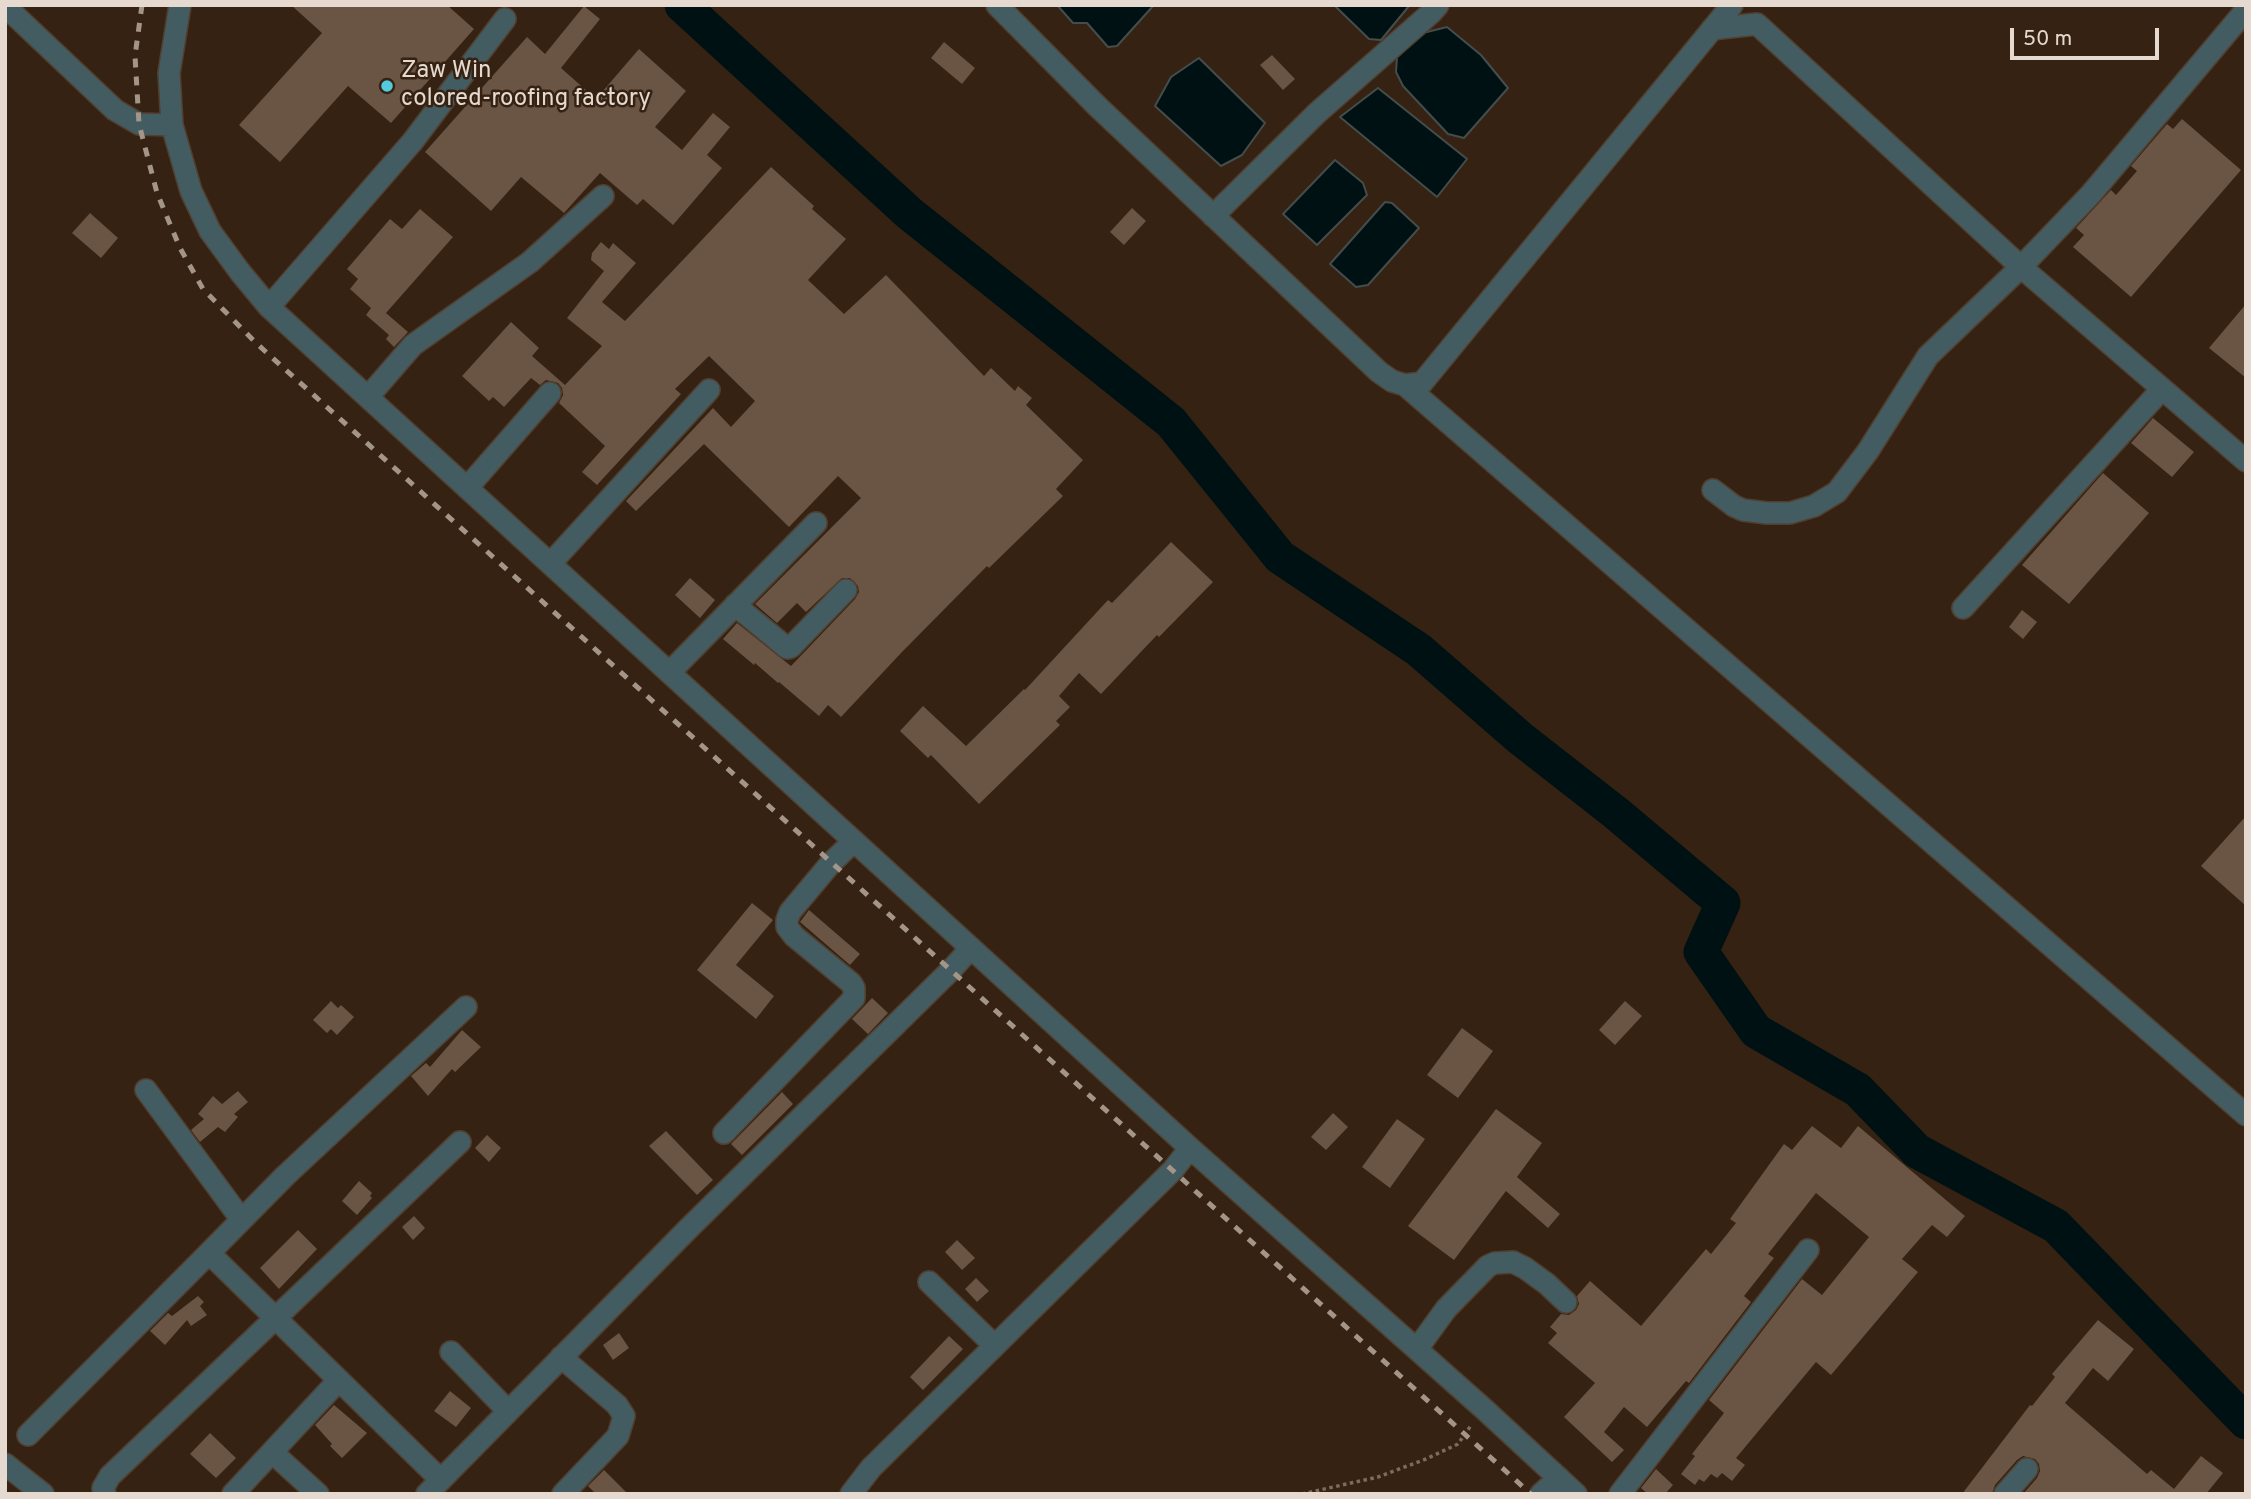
<!DOCTYPE html>
<style>
body{margin:0}
#map{position:relative;width:2251px;height:1499px;overflow:hidden;background:#352212;font-family:Overpass,sans-serif}
canvas{display:block}
.frame{position:absolute;inset:0;border:7px solid #e6d9cf;pointer-events:none}
.scale{position:absolute;left:2010px;top:28px;width:149px;height:32px;box-sizing:border-box;border:4px solid #e6d9cf;border-top:0;padding-left:9px;font-size:21px;line-height:24px;white-space:nowrap;color:#e6d9cf;-webkit-text-stroke:5px #352212;paint-order:stroke}
</style>
<div id="map">
<canvas width="2251" height="1499"></canvas>
<div class="frame"></div>
<div class="scale">50 m</div>
</div>
<script>
const ctx = document.querySelector('canvas').getContext('2d');
ctx.lineJoin = 'round';
function paint(path, color) {
  ctx.fillStyle = color;
  ctx.fill(path, 'evenodd');
}
function toPath(rows) {
  const path = new Path2D();
  for (const r of rows) {
    path.moveTo(r[0], r[1]);
    for (let i = 2; i < r.length; i += 2) path.lineTo(r[i], r[i + 1]);
  }
  return path;
}
function stroke(path, color, width, dash) {
  ctx.strokeStyle = color;
  ctx.lineWidth = width;
  ctx.lineCap = dash ? 'butt' : 'round';
  ctx.setLineDash(dash || []);
  ctx.stroke(path);
}
function drawText(font, color, halo, rows, align = 'center') {
  ctx.font = font + ' Overpass,sans-serif';
  ctx.lineWidth = 5;
  ctx.setLineDash([]);
  ctx.textBaseline = 'middle';
  ctx.strokeStyle = halo;
  ctx.fillStyle = color;
  for (const [text, x, y, turn = 0] of rows) {
    ctx.save();
    ctx.translate(x, y);
    ctx.rotate((+turn || 0) * Math.PI / 180);
    ctx.textAlign = isNaN(turn) ? turn : align;
    if (halo) ctx.strokeText(text, 0, 0);
    ctx.fillText(text, 0, 0);
    ctx.restore();
  }
}
const water = toPath([
 [1057,5,1154,5,1117,46,1108,47,1087,23,1073,23,1057,5],
 [1334,5,1409,5,1409,6,1381,40,1369,39,1334,5],
 [1447,27,1481,55,1508,88,1464,138,1448,134,1403,86,1396,72,1397,57,1423,33,1447,27],
 [1199,58,1265,123,1242,155,1221,166,1155,106,1171,77,1199,58],
 [1378,88,1467,159,1437,197,1340,117,1378,88],
 [1335,160,1363,183,1367,195,1317,245,1283,214,1335,160],
 [1385,202,1392,203,1419,228,1368,285,1356,287,1330,264,1385,202]
]);
paint(water, '#001114');
stroke(water, '#454d4c', 2);
stroke(toPath([
 [682,5,909,213,1171,422,1280,557,1419,650,1520,738,1616,813,1723,903,1701,952,1756,1031,1858,1090,1917,1151,2056,1226,2246,1422]
]), '#001114', 35);
paint(toPath([
 [291,5,447,5,474,29,391,123,348,86,280,162,239,125,322,33],
 [584,6,600,19,561,68,596,99,639,49,686,91,655,127,682,150,713,113,730,127,707,155,722,168,673,225,643,199,637,205,600,173,564,213,521,177,491,211,425,152,527,37,545,54],
 [944,42,975,68,962,84,931,58],
 [1272,55,1295,79,1283,90,1260,65],
 [2182,119,2241,170,2131,297,2073,247,2084,235,2076,228,2111,190,2116,195,2137,171,2131,166,2167,124,2173,129],
 [771,167,814,206,812,209,846,239,808,280,844,314,886,275,984,376,991,368,1015,391,1018,386,1032,398,1026,405,1083,460,1056,489,1063,496,989,568,987,566,902,652,841,717,828,705,819,716,779,682,778,683,755,663,754,665,723,639,737,623,791,666,855,599,859,592,858,586,850,578,842,578,806,612,797,603,777,623,755,604,861,498,838,476,789,527,704,444,636,511,626,501,713,408,731,427,755,401,709,356,675,389,681,394,597,485,582,472,605,446,559,403,563,395,562,388,558,383,546,380,540,385,531,378,504,407,493,397,489,401,462,376,511,322,539,348,532,356,565,385,602,346,567,318,604,271,591,260,592,253,601,242,609,249,613,243,636,263,602,302,625,321],
 [1132,208,1146,221,1124,245,1110,232],
 [420,209,453,237,386,313,408,332,394,347,386,339,389,335,366,315,371,308,350,289,358,279,347,269,390,219,402,229],
 [90,213,118,238,101,258,72,233],
 [2246,304,2246,378,2209,348],
 [2153,418,2194,452,2172,477,2131,443],
 [2103,473,2149,513,2069,604,2022,565],
 [1171,542,1213,582,1159,637,1157,635,1101,694,1079,673,1059,696,1070,707,1056,721,1060,725,979,804,931,755,928,758,900,731,923,706,966,746,1024,689,1025,690,1108,600,1112,603],
 [690,578,715,600,700,618,675,595],
 [2022,610,2037,622,2023,639,2009,627],
 [2246,816,2246,906,2201,866],
 [752,903,773,920,736,965,774,996,756,1019,697,970],
 [809,910,860,954,850,965,800,922],
 [872,998,888,1013,868,1034,852,1019],
 [331,1001,338,1008,341,1005,354,1017,337,1035,331,1029,327,1033,313,1020],
 [1625,1001,1642,1016,1615,1045,1599,1030],
 [1462,1028,1493,1051,1458,1098,1427,1075],
 [462,1030,481,1047,455,1072,452,1069,428,1096,411,1076,426,1063,430,1067],
 [238,1091,248,1102,234,1114,238,1117,225,1132,218,1127,200,1142,191,1130,204,1119,198,1114,213,1096,222,1104],
 [782,1092,793,1104,742,1155,731,1144],
 [1496,1109,1542,1143,1517,1177,1560,1214,1548,1228,1506,1191,1454,1260,1408,1226],
 [1333,1113,1348,1127,1326,1150,1311,1137],
 [1397,1119,1425,1139,1390,1188,1362,1167],
 [1812,1126,1841,1148,1858,1126,1965,1216,1947,1237,1932,1225,1902,1259,1918,1272,1831,1375,1816,1362,1736,1458,1745,1465,1732,1481,1722,1473,1717,1478,1711,1474,1704,1482,1699,1479,1695,1485,1681,1474,1695,1456,1692,1454,1724,1413,1709,1400,1802,1279,1822,1295,1869,1237,1816,1193,1768,1254,1774,1258,1744,1296,1751,1302,1689,1383,1686,1381,1647,1427,1624,1407,1604,1432,1624,1450,1612,1462,1564,1417,1595,1383,1548,1343,1557,1333,1550,1327,1561,1314,1569,1315,1576,1310,1579,1304,1577,1296,1590,1281,1641,1326,1706,1249,1711,1254,1736,1223,1730,1219,1784,1144,1792,1150],
 [666,1131,713,1180,697,1195,649,1146],
 [487,1135,501,1148,489,1162,475,1148],
 [359,1181,372,1193,370,1196,372,1198,357,1215,342,1201],
 [414,1216,425,1228,413,1240,402,1227],
 [298,1230,317,1249,279,1289,260,1268],
 [957,1240,975,1258,962,1270,945,1252],
 [976,1278,989,1291,977,1302,965,1289],
 [198,1296,204,1302,200,1306,207,1315,191,1326,187,1320,165,1345,150,1331,168,1313,172,1316],
 [2098,1320,2134,1349,2108,1381,2093,1368,2065,1403,2147,1474,2151,1470,2174,1489,2201,1456,2223,1473,2206,1494,2023,1494,2037,1478,2040,1471,2039,1464,2035,1459,2023,1456,2017,1460,1995,1485,1992,1494,1962,1494,2030,1405,2032,1406,2055,1377,2052,1374],
 [619,1333,629,1348,613,1360,603,1345],
 [949,1336,963,1349,923,1390,910,1377],
 [450,1391,471,1408,456,1427,434,1411],
 [334,1405,367,1433,342,1458,330,1446,332,1444,315,1425],
 [210,1433,236,1458,216,1478,190,1454],
 [1656,1469,1673,1485,1665,1494,1648,1494,1641,1488],
 [604,1470,628,1494,596,1494,588,1486]
]), '#6a5443');
const minor = toPath([
 [180,5,169,73,172,125,191,191,210,231,240,272,269,307,1190,1148,1484,1409,1576,1494],
 [997,5,1097,106,1379,372,1392,381,1405,385,1422,383,1732,5],
 [5,6,115,110,139,124,172,125],
 [1712,29,1757,24,2021,267,1928,356,1868,451,1837,492,1814,506,1790,513,1767,513,1743,510,1734,506,1713,490],
 [1213,216,1317,113,1431,13,1438,5],
 [2011,258,2021,267,2091,194,2246,10],
 [2021,267,2246,461],
 [269,307,413,141,505,19],
 [1405,385,2246,1115],
 [368,397,413,345,530,262,603,196],
 [467,488,550,393],
 [551,563,709,390],
 [735,605,787,648,791,647,846,590],
 [1963,608,2162,389],
 [670,672,816,523],
 [146,1090,241,1219],
 [724,1133,854,998,854,988,851,983,794,936,787,927,787,920,790,912,831,863,854,841],
 [929,1282,994,1345],
 [1417,1349,1446,1309,1488,1266,1495,1263,1513,1262,1525,1268,1547,1284,1566,1302],
 [451,1352,508,1411],
 [561,1357,617,1405,624,1416,618,1436,563,1494],
 [28,1435,209,1253],
 [273,1453,318,1494],
 [5,1464,43,1494],
 [441,1480,209,1253,285,1176,466,1007],
 [105,1494,103,1488,110,1476,460,1142],
 [233,1494,339,1380],
 [427,1494,688,1229,951,970,971,948],
 [851,1494,871,1468,1173,1170,1190,1148],
 [1541,1494,1559,1478],
 [1620,1494,1808,1250],
 [2005,1494,2027,1469]
]);
stroke(minor, '#513f30', 24);
stroke(toPath([
 [1302,1494,1378,1477,1426,1459,1458,1444,1472,1424]
]), '#7c6c5e', 3.5, [3.5, 3.5]);
stroke(minor, '#435c61', 21);
stroke(toPath([
 [142,5,135,56,139,124,157,193,180,248,203,289,256,343,1531,1494]
]), '#a49589', 5, [9, 9]);
for (const [x, y, r, color] of [
 [387,86,7,"#54cade"]
]) {
  const dot = new Path2D();
  dot.arc(x, y, r, 0, 2 * Math.PI);
  ctx.fillStyle = color;
  ctx.fill(dot);
  stroke(dot, '#352212', 2.5);
}
drawText('24px', '#e6d9cf', '#352212', [
 ["Zaw Win",401,72],
 ["colored-roofing factory",401,100]
], 'left');
</script>
